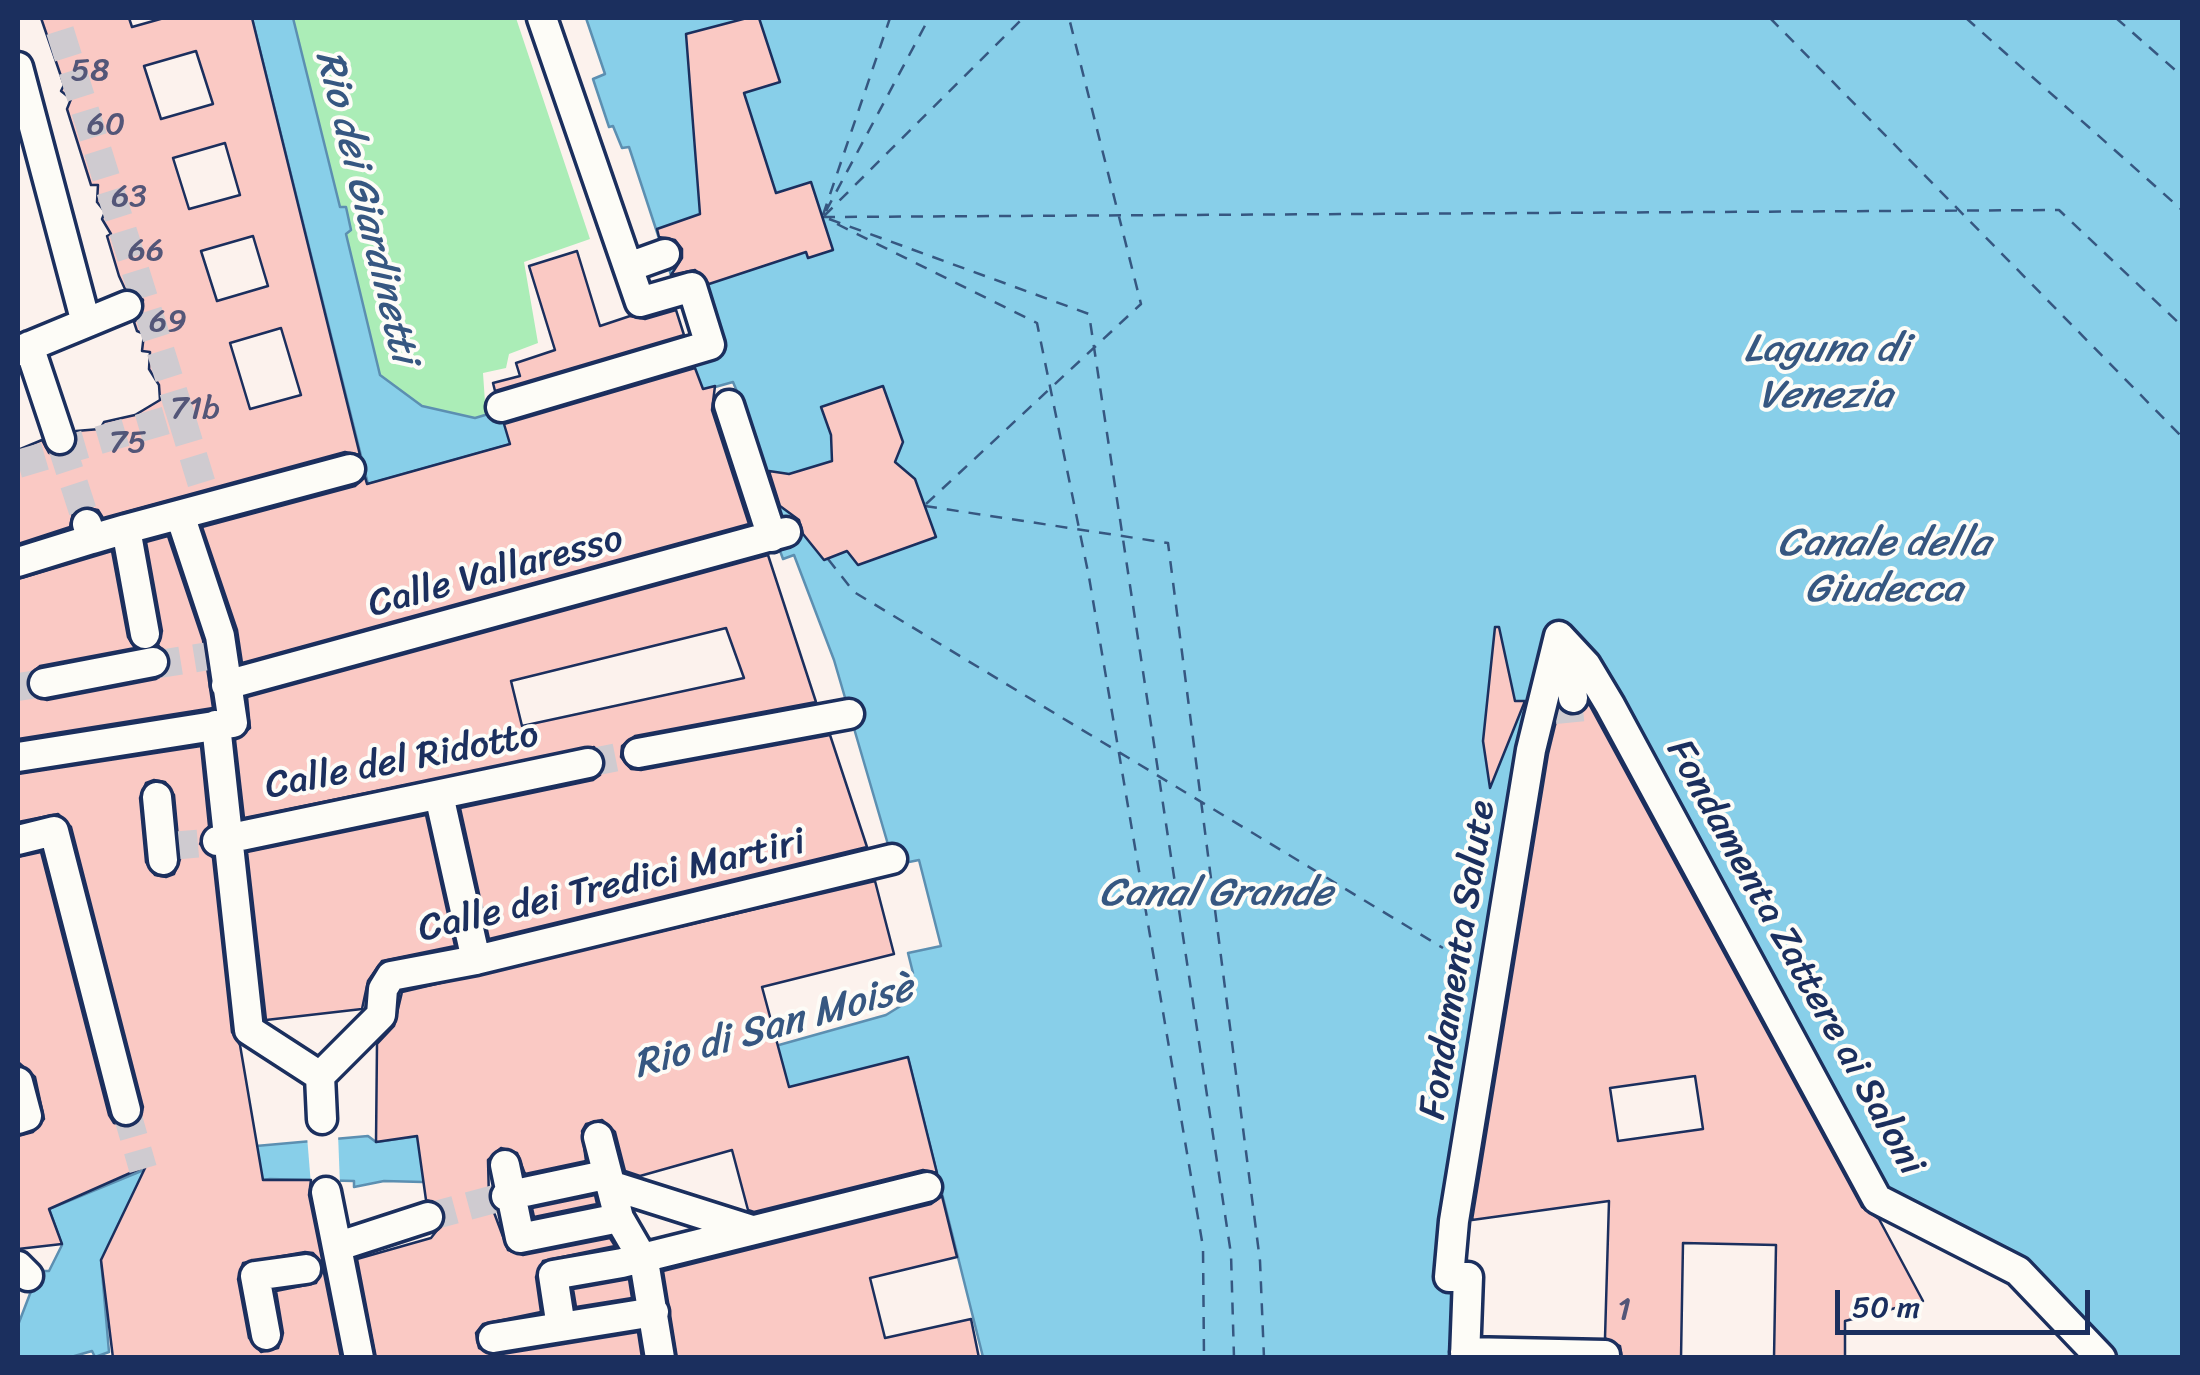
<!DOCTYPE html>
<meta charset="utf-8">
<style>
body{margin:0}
#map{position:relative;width:2200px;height:1375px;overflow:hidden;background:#fcf2ed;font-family:Sriracha,sans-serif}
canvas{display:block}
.frame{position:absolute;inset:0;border:20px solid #1b2f5e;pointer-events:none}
.scale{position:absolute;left:1835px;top:1290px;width:255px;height:45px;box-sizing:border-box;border:5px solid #1b2f5e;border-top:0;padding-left:12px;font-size:30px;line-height:35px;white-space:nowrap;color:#1b2f5e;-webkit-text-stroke:8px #fdfcf7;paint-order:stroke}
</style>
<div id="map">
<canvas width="2200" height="1375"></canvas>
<div class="frame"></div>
<div class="scale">50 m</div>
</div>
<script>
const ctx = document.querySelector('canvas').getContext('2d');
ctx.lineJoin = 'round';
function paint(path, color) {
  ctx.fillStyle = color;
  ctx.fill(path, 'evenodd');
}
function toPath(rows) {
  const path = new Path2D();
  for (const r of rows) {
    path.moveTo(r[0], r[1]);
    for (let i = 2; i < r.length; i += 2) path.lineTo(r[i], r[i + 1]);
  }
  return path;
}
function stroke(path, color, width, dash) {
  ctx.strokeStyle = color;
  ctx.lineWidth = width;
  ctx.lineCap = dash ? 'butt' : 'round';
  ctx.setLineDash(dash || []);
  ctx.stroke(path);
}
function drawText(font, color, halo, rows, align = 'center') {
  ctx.font = font + ' Sriracha,sans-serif';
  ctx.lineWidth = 8;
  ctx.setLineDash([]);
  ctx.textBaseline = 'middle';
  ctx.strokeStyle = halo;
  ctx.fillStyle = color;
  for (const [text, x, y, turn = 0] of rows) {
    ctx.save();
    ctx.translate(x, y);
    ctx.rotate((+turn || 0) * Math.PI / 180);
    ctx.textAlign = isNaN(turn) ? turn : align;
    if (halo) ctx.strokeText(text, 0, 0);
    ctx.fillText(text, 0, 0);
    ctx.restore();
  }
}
paint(toPath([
 [293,18,516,18,590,239,524,262,538,343,509,354,506,368,483,373,486,417,465,418,422,406,380,375,345,233,351,230,346,207,340,208]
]), '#abedb7');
const water = toPath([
 [252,18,293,18,340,207,346,207,351,230,346,234,380,375,422,406,475,418,721,345,674,284,629,147,622,148,613,126,609,127,593,79,605,74,586,18,2182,18,2182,1357,2115,1357,2022,1264,1887,1189,1572,627,1561,622,1555,622,1548,632,1458,1286,1455,1357,983,1357,908,1058,423,1182,384,1181,354,1187,354,1181,270,1179,194,1187,101,1260,109,1352,95,1357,92,1351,71,1357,18,1357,18,1325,33,1286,41,1271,49,1271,62,1245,49,1209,151,1167,256,1146,368,1136,376,1142,490,1126,886,1015,907,1002,904,976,913,973,908,953,941,946,919,860,894,865,834,660,794,555,783,559,779,548,790,544,753,441,757,439,733,382,368,484,252,18]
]);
paint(water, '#88cfe9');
stroke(water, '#5c8fb1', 2.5);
paint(toPath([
 [338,1134,340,1185,311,1185,307,1136]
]), '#fcf2ed');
stroke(toPath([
 [1770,18,2182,437],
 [1966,18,2182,210],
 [2116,18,2182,76],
 [826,211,929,18],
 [823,215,890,18],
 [824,216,1023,18],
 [823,217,2059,210,2182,326],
 [829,219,1089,314,1231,1254,1234,1358],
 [837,224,1037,323,1089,577,1203,1247,1204,1358],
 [926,504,1141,304,1069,18],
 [925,506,1168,543,1260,1261,1264,1358],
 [828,559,854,592,1443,948]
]), '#365781', 2.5, [12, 10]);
const building = toPath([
 [41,18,129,18,132,27,164,18,252,18,360,455,345,452,103,518,98,510,82,507,73,513,70,527,18,544,18,450,42,440,49,453,66,455,77,443,76,431,100,429,104,422,135,415,160,400,159,385,149,369,150,352,142,351,144,334,137,331,134,322,141,316,143,300,137,292,125,289,119,276,107,236,111,234,102,219,105,212,97,202,98,185,91,185,67,109,71,99,61,91,64,85,41,18],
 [196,51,213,104,161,119,144,66,196,51],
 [225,143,240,195,189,209,173,158,225,143],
 [253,236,268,286,217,301,201,251,253,236],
 [281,328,301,395,250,409,230,343,281,328],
 [747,18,759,18,780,82,744,93,776,193,811,182,833,250,808,258,806,252,709,284,695,270,671,275,682,258,682,249,675,240,659,237,657,229,700,214,686,34,747,18],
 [577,251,600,326,630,316,645,319,676,310,684,335,495,391,493,383,520,376,516,363,555,350,529,266,577,251],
 [695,368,703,389,715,386,712,410,749,524,242,663,237,630,202,527,355,486,365,477,367,484,510,444,504,424,695,368],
 [883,386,903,442,895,462,915,479,936,537,858,565,847,551,824,560,803,534,799,520,780,506,769,471,789,474,832,461,831,435,821,407,883,386],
 [168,536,203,640,213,708,18,739,18,579,112,551,128,637,135,648,40,666,27,678,32,695,47,700,156,679,165,674,170,660,158,645,162,631,146,542,168,536],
 [768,555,816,702,635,736,622,746,621,757,631,769,641,770,830,735,867,847,489,939,460,808,593,780,600,775,605,760,594,747,244,818,235,740,250,728,247,697,768,555],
 [726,628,744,678,522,726,511,681,726,628],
 [1495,627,1499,627,1515,701,1525,701,1490,788,1483,741,1495,627],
 [1589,704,1862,1207,1879,1219,1923,1301,1845,1321,1845,1358,1774,1358,1776,1245,1683,1243,1681,1358,1622,1358,1620,1346,1605,1338,1609,1201,1472,1220,1548,754,1559,709,1576,715,1589,704],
 [1695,1076,1703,1129,1618,1141,1610,1088,1695,1076],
 [201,746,209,826,200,844,213,858,232,1032,240,1045,263,1180,311,1180,309,1195,323,1264,313,1253,305,1252,243,1263,238,1279,249,1338,261,1352,278,1348,283,1333,276,1291,316,1283,323,1268,341,1358,113,1358,101,1260,146,1166,49,1209,62,1244,18,1249,18,1136,33,1132,44,1119,35,1077,18,1062,18,857,41,852,109,1115,114,1123,129,1127,139,1122,143,1107,71,827,58,814,18,822,18,774,201,746],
 [154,780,165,782,174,795,180,859,174,874,166,877,155,875,146,862,140,798,146,783,154,780],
 [426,815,455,946,382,961,368,981,362,1009,266,1020,247,852,426,815],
 [875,881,894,954,762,987,789,1087,908,1057,937,1173,923,1170,754,1212,748,1210,732,1150,640,1176,625,1171,615,1132,602,1120,586,1124,582,1131,586,1161,525,1174,517,1153,501,1148,488,1160,489,1199,508,1250,523,1255,610,1238,615,1246,543,1261,536,1277,541,1312,483,1324,476,1333,479,1348,496,1355,638,1332,642,1358,376,1358,357,1259,431,1238,445,1220,440,1205,426,1200,417,1136,376,1142,377,1044,394,1026,402,992,875,881],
 [595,1195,597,1204,534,1217,532,1208,595,1195],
 [942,1196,957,1257,870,1278,885,1338,971,1319,979,1358,677,1358,663,1271,931,1204,942,1196],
 [629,1279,632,1298,576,1307,573,1289,629,1279]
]);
paint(building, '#fac9c4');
stroke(building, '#1b2f5e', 2.5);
stroke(toPath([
 [181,416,203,488],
 [61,444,87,524],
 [18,464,181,416,56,18],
 [153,665,209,656],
 [18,687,44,683],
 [1555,710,1597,706],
 [588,763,638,753],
 [170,846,216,842],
 [126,1110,143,1169],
 [428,1217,506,1196]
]), '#cfcbd0', 28, [28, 14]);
const street = toPath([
 [18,67,86,323],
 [629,267,665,254],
 [29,346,60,439],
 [18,351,127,306],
 [729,405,772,537],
 [501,407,710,345,692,287,640,302,542,18],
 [87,524,92,539,126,529,145,634],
 [126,529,350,469],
 [18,562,92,539],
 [1569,668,1573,698],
 [44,683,153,662],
 [226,685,786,532],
 [216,725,249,1030,320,1076,322,1119],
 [638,753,849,714],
 [18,757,233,723,220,636,180,515],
 [439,795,476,960],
 [157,797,163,860],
 [18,840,54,831,126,1110],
 [217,841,588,763],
 [320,1076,381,1015,383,989,391,976,476,960,892,859],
 [18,1082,27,1116,18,1119],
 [505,1165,520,1238,619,1218,598,1137],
 [610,1185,752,1230],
 [326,1192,359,1358],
 [506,1196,605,1175],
 [619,1218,644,1261,660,1358],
 [339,1246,428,1217],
 [18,1266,28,1276],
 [561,1327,553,1275,622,1263,927,1187],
 [266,1335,255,1276,306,1269],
 [493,1338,654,1312],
 [1465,1352,1605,1355],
 [1465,1358,1468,1277,1449,1277,1454,1221,1531,750,1559,636,1586,665,1610,705,1877,1199,2018,1271,2101,1358]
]);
stroke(street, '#1b2f5e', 35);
stroke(street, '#fdfcf7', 28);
drawText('32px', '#535678', null, [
 ["58",90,72],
 ["60",106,126],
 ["63",129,198],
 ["66",146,252],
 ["69",168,323],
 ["71b",195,410],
 ["75",128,444],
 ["1",1624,1311]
]);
drawText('38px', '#1b2f5e', '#fdfcf7', [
 ["Calle Vallaresso",496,573,-15],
 ["Calle del Ridotto",402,762,-11],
 ["Calle dei Tredici Martiri",612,887,-13],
 ["Fondamenta Zattere ai Saloni",1794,958,61],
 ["Fondamenta Salute",1459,960,-81]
]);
drawText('italic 40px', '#365781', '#fdfcf7', [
 ["Rio dei Giardinetti",365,207,76],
 ["Laguna di",1826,351],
 ["Venezia",1826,397],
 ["Canale della",1884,545],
 ["Giudecca",1884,591],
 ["Canal Grande",1216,895],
 ["Rio di San Moisè",774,1028,-16]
]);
</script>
